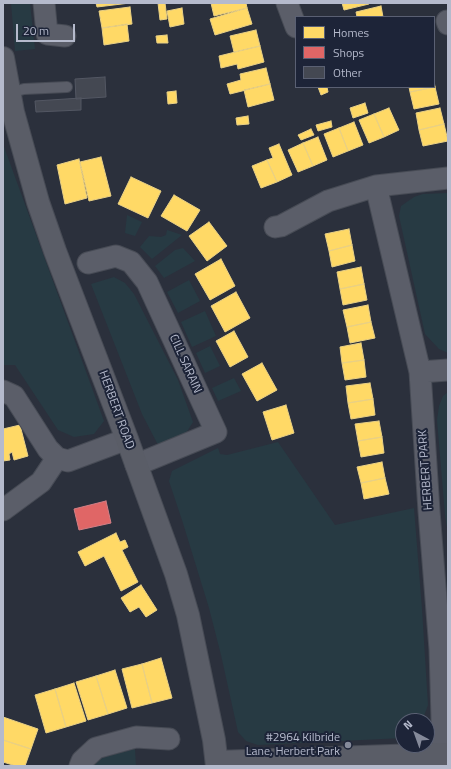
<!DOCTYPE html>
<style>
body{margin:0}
#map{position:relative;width:451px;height:769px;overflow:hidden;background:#2b303c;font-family:"Titillium Web",sans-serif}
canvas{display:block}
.frame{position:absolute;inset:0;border:4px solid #b5bacc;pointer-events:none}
.legend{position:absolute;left:295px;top:16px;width:140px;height:72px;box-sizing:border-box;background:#1d2438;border:1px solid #5a6073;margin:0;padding:5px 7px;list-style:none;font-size:12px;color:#b5bacc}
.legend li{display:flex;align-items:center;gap:8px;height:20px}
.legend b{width:20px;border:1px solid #5a6073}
.north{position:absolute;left:395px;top:713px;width:40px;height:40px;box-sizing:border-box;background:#1d2438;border:1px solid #5a6073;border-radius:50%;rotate:319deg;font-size:11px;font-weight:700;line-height:16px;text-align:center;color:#b5bacc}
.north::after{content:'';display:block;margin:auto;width:14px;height:18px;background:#858a9a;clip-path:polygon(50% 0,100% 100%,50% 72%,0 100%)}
.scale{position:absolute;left:16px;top:24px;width:59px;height:18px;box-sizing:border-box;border:2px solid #b5bacc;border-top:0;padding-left:5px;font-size:12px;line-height:14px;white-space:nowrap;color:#b5bacc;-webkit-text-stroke:3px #1d2438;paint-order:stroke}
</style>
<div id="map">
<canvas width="451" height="769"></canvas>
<div class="frame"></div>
<ul class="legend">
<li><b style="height:11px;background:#ffd966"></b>Homes</li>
<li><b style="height:11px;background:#e06666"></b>Shops</li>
<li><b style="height:11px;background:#444852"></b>Other</li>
</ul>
<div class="north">N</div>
<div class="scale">20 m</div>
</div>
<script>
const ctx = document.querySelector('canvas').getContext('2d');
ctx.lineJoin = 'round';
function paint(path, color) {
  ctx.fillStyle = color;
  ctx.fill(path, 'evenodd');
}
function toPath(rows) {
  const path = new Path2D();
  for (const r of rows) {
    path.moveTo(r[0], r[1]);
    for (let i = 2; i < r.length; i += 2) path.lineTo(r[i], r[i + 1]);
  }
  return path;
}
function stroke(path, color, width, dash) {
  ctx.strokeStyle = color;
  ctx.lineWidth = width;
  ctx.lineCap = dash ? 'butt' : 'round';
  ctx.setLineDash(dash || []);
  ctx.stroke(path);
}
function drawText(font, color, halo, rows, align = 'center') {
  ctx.font = font + ' "Titillium Web",sans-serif';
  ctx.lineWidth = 4;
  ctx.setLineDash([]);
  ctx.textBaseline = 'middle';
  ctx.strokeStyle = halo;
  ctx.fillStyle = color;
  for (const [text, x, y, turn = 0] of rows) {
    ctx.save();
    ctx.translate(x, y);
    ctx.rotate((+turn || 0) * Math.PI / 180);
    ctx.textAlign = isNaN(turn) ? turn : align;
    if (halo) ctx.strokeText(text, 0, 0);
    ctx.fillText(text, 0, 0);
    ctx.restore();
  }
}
paint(toPath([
 [11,3,30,3,35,49,15,51],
 [3,144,104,421,94,434,74,437,58,430,15,365,3,365],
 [448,193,448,353,439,349,425,334,399,216,401,206,414,197,423,194],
 [127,215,142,222,135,236,125,233],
 [167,230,182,235,152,259,140,247,149,236,161,237,166,235],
 [183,248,195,261,164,278,155,266,175,250],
 [114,277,125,283,134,294,178,380,193,422,188,430,183,436,163,446,157,443,142,414,91,284],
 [189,280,200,301,178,313,167,292],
 [205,311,216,336,192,347,181,322],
 [210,346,220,366,205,373,196,353],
 [234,378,241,391,218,401,212,388],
 [448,392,448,534,445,515,437,420,439,406,443,396],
 [278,442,335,525,414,508,422,609,428,705,422,721,403,721,403,738,258,745,246,741,238,732,221,655,209,608,182,520,169,481,172,471,218,448,220,454,227,455],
 [135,749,136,766,92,766,102,758,115,754]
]), '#273a43');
const homes = toPath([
 [96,3,130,3,97,7,96,3],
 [158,3,165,3,167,19,160,20,158,3],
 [211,3,246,3,247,8,214,16,211,3],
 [342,3,368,3,369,4,344,10,342,3],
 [381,6,383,17,357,17,356,12,381,6],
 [130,7,132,24,102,28,99,11,130,7],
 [182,8,184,24,170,27,167,11,182,8],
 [247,8,252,24,215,35,210,19,247,8],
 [127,24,129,41,104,45,102,28,127,24],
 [256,30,260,46,234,52,230,36,256,30],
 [167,35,168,43,157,43,156,36,167,35],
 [260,46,264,62,238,69,237,64,221,68,219,56,260,46],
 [266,68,270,84,230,94,227,84,241,80,240,74,266,68],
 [434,81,435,87,410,92,409,87,434,87,434,81],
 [270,84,274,100,248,107,244,90,270,84],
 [318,87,327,87,328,92,321,95,318,87],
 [435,87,439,104,414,109,410,92,435,87],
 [176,91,177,103,168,104,167,92,176,91],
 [365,103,368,113,353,118,350,108,365,103],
 [389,108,399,130,384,137,374,114,389,108],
 [440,108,444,124,419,130,416,113,440,108],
 [374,114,384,137,369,143,359,120,374,114],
 [248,116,249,124,237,125,236,118,248,116],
 [331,121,332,127,318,131,316,125,331,121],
 [354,122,363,145,348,151,339,128,354,122],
 [444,124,448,141,423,146,419,130,444,124],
 [339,128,348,151,333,157,324,134,339,128],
 [311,129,314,135,301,140,298,135,311,129],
 [318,137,327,160,313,166,303,143,318,137],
 [303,143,313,166,298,172,288,150,303,143],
 [279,144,292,175,277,182,267,160,273,158,269,148,279,144],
 [101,157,111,196,89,201,80,162,101,157],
 [79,159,87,198,65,204,57,165,79,159],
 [267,160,277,182,261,188,252,166,267,160],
 [131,177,161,191,148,218,118,204,131,177],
 [174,195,200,210,187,231,161,216,174,195],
 [209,222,227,246,207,261,189,236,209,222],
 [349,229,352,245,329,251,325,234,349,229],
 [352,245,355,261,332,267,329,251,352,245],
 [221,259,235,286,210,300,195,274,221,259],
 [361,267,364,284,340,289,337,272,361,267],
 [364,284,367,300,343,305,340,289,364,284],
 [236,292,250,318,225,332,211,306,236,292],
 [368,305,371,322,347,327,343,310,368,305],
 [371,322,375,338,350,343,347,327,371,322],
 [234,331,248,357,230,367,216,341,234,331],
 [361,343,364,360,342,363,340,347,361,343],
 [364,360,366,377,345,380,342,363,364,360],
 [262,363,277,390,257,401,242,374,262,363],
 [370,383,373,399,348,403,346,386,370,383],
 [373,399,375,415,351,419,348,403,373,399],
 [286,405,294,433,272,440,263,412,286,405],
 [379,421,382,437,358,441,355,424,379,421],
 [20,425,28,456,14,460,12,452,9,454,10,460,3,461,3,429,20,425],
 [382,437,384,453,361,457,358,441,382,437],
 [382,462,385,478,361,483,357,467,382,462],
 [385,478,389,494,364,499,361,483,385,478],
 [116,533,120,542,125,540,128,547,122,550,138,582,121,591,104,556,85,566,78,552,116,533],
 [141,585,157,610,146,617,139,607,130,612,121,598,141,585],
 [161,658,172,698,152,703,142,664,161,658],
 [142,664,152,703,132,708,122,669,142,664],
 [115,670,127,708,108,714,96,676,115,670],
 [96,676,108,714,88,720,76,682,96,676],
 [74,683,86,721,66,727,55,689,74,683],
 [55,689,66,727,46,733,35,695,55,689],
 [3,717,38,729,31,749,3,740,3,717],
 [3,740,31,749,25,766,16,766,3,762,3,740]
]);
paint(homes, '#ffd966');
stroke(homes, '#e9d085', 1);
const shops = toPath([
 [106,501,111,523,79,530,74,509,106,501]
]);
paint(shops, '#e06666');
stroke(shops, '#d37f85', 1);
const building = toPath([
 [105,77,106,97,76,99,75,79,105,77],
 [81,98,81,110,36,112,35,101,81,98]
]);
paint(building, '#444852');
stroke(building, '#535763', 1);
const lane = toPath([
 [9,93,24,89,67,87]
]);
const street = toPath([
 [44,3,47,34,65,36],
 [287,3,296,27],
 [447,21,448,24],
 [376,186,420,372,429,511,440,649,443,754],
 [275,227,281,226,328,201,376,186,448,178],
 [88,263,116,256,131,262,147,282,216,432,136,465],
 [420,372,448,370],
 [3,391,14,396,48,449,57,458,68,461,127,439],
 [3,510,41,482,57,458],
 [80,766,82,761,96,748,136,737,169,739]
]);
const secondary = toPath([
 [3,58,13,112,38,202,55,251,127,439,176,574,188,615,214,740,217,766],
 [217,762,448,754]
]);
stroke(lane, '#474b55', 12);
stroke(street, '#474b55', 23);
stroke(secondary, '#474b55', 24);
stroke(lane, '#5b5e69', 10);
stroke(street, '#5b5e69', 21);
stroke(secondary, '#5a5d67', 22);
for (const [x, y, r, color] of [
 [348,745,4,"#858a9a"]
]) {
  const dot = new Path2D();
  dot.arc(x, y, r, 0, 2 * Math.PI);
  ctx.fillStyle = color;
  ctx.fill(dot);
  stroke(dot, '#1d2438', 1.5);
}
drawText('12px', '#b5bacc', '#1d2438', [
 ["CILL SARAIN",185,364,66],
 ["HERBERT ROAD",116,410,70],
 ["HERBERT PARK",426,470,-94]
]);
drawText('12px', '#b5bacc', '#1d2438', [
 ["#2964 Kilbride",340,738],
 ["Lane, Herbert Park",340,752]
], 'right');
</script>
